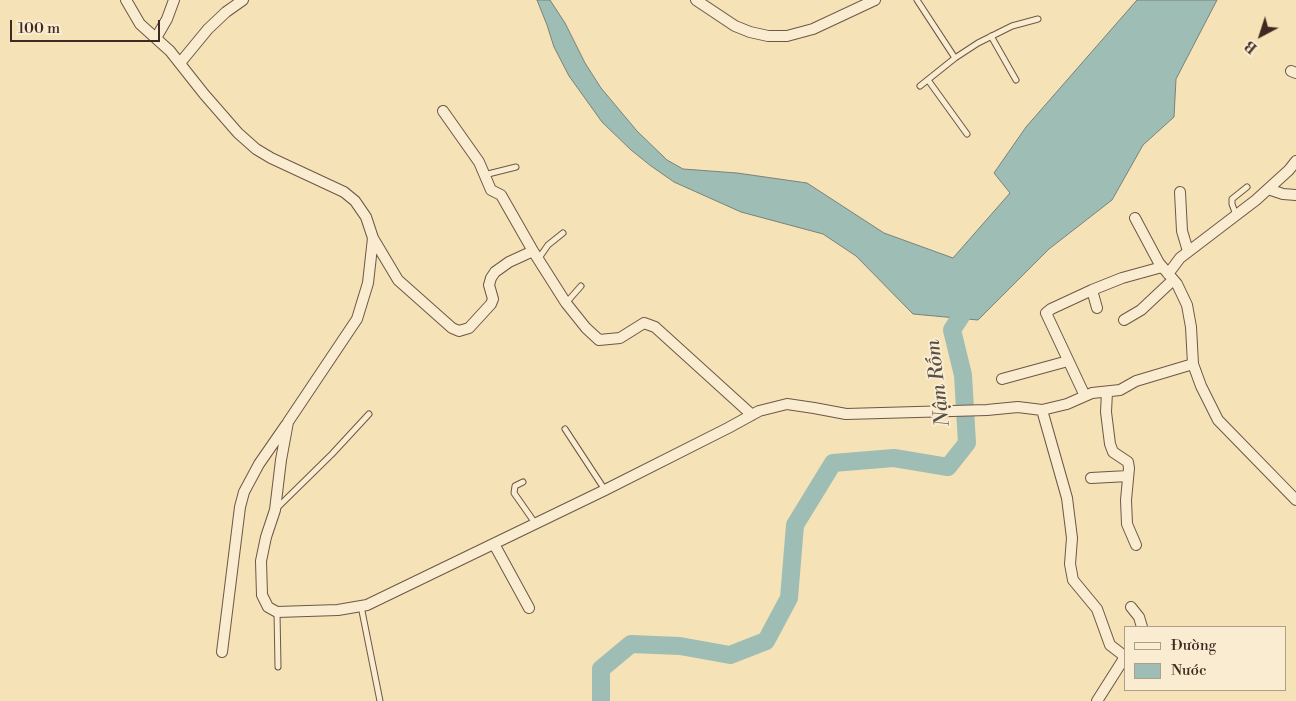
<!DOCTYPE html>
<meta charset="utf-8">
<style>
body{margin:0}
#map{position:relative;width:1296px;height:701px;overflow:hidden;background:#f6e2b7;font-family:"Libre Bodoni",serif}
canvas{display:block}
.legend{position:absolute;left:1124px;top:626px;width:162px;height:65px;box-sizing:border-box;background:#f9ecd0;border:1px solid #af9e8a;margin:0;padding:6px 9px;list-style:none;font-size:15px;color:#3f2921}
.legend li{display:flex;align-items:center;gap:10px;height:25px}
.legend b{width:25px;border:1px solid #af9e8a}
.north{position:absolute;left:1236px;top:10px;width:50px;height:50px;-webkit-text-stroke:4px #f9ecd0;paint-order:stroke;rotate:220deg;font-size:14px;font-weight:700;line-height:20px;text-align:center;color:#3f2921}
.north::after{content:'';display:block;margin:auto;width:18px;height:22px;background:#3f2921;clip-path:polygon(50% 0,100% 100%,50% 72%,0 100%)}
.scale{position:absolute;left:10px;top:20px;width:150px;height:22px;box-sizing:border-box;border:2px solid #3f2921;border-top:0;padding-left:6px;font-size:15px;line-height:18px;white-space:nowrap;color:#3f2921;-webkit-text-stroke:4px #f9ecd0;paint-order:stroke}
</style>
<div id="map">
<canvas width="1296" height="701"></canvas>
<ul class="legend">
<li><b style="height:6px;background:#f9ecd0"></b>Đường</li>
<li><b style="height:14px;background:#9ebdb4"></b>Nước</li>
</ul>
<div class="north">B</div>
<div class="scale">100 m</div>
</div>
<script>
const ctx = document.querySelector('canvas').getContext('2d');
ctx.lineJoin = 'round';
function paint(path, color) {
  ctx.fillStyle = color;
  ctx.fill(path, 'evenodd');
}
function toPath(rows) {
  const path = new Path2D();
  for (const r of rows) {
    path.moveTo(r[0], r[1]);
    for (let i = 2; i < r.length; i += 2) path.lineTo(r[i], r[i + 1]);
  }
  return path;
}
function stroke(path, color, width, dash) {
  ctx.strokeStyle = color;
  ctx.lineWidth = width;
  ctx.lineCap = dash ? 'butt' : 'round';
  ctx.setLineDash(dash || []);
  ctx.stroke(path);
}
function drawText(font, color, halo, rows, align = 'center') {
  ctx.font = font + ' "Libre Bodoni",serif';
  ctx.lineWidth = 4;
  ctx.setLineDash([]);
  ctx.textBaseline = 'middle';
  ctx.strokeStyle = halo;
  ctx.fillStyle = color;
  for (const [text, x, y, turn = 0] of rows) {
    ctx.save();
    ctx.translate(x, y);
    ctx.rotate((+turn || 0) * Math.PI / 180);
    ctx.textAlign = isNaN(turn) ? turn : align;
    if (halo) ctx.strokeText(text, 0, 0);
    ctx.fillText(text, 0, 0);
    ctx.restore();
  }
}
const water = toPath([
 [537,0,550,0,565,23,585,63,601,88,637,131,667,160,683,169,737,173,807,183,884,233,953,258,1010,193,994,173,1026,127,1137,0,1217,0,1176,79,1174,117,1143,145,1112,200,1049,249,978,320,913,314,856,256,823,234,741,212,674,182,651,166,631,150,602,122,569,76,554,47,547,25,537,0]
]);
paint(water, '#9ebdb4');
stroke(water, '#788279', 1);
stroke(toPath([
 [601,701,601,669,631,644,680,646,730,655,766,641,789,598,795,525,833,463,894,458,948,467,967,443,963,375,952,330,972,299]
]), '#9ebdb4', 18);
const lane = toPath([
 [917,0,955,58],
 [991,36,1016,80],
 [928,80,967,134],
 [920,86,955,58,978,43,1012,26,1038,19],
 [484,175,516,167],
 [1236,215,1232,204,1232,199,1247,187],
 [539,258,548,245,563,233],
 [566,303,581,286],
 [565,429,605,490],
 [523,482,515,486,514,493,535,523],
 [277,508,332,454,369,414],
 [361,606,380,701],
 [277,612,278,667]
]);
const street = toPath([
 [126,0,140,24,170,51,204,94,238,133,256,149,271,158,344,192,355,201,366,217,373,238,398,280,452,328,459,331,469,328,491,304,493,299,489,285,491,278,495,272,509,262,533,251],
 [696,0,735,26,750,32,768,36,787,36,813,29,875,0],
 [156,38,167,19,174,0],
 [180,63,208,29,226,12,243,0],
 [1291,71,1296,73],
 [443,111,479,162,491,190,501,195,533,251,566,303,586,328,599,340,620,338,644,323,655,327,752,415],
 [1268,189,1283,194,1296,195],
 [1180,192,1182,231,1188,251],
 [1135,218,1159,263,1177,284,1187,305,1191,327,1193,364,1201,386,1218,420,1296,500],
 [373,238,368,283,357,319,288,422,281,460,275,510,266,537,261,561,262,595,268,607,277,612,338,610,367,605,605,490,728,428,759,411,787,404,814,408,846,414,987,410,1018,407,1042,410,1067,404,1092,393,1120,390,1136,381,1193,364],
 [1168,274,1180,258,1256,200,1289,170,1296,161],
 [1097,308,1092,290,1122,278,1162,267],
 [1124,320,1141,310,1173,280],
 [1002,379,1068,361],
 [1107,392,1106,412,1110,444,1113,452,1128,462,1129,468,1126,500,1127,524,1136,545],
 [1085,396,1046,313,1051,309,1092,290],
 [1042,410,1067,498,1072,538,1070,564,1073,580,1097,609,1110,645,1123,655,1123,660,1097,701],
 [1091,478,1128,476],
 [494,544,529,608],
 [1131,607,1139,617,1142,627],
 [222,652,240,507,244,492,259,464,286,425]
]);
stroke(lane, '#6d5746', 7);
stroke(street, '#6d5746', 12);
stroke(lane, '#f9ecd0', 5);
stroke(street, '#f9ecd0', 10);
drawText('italic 20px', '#574e46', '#f9ecd0', [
 ["Nậm Rốm",939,383,-97]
]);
</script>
